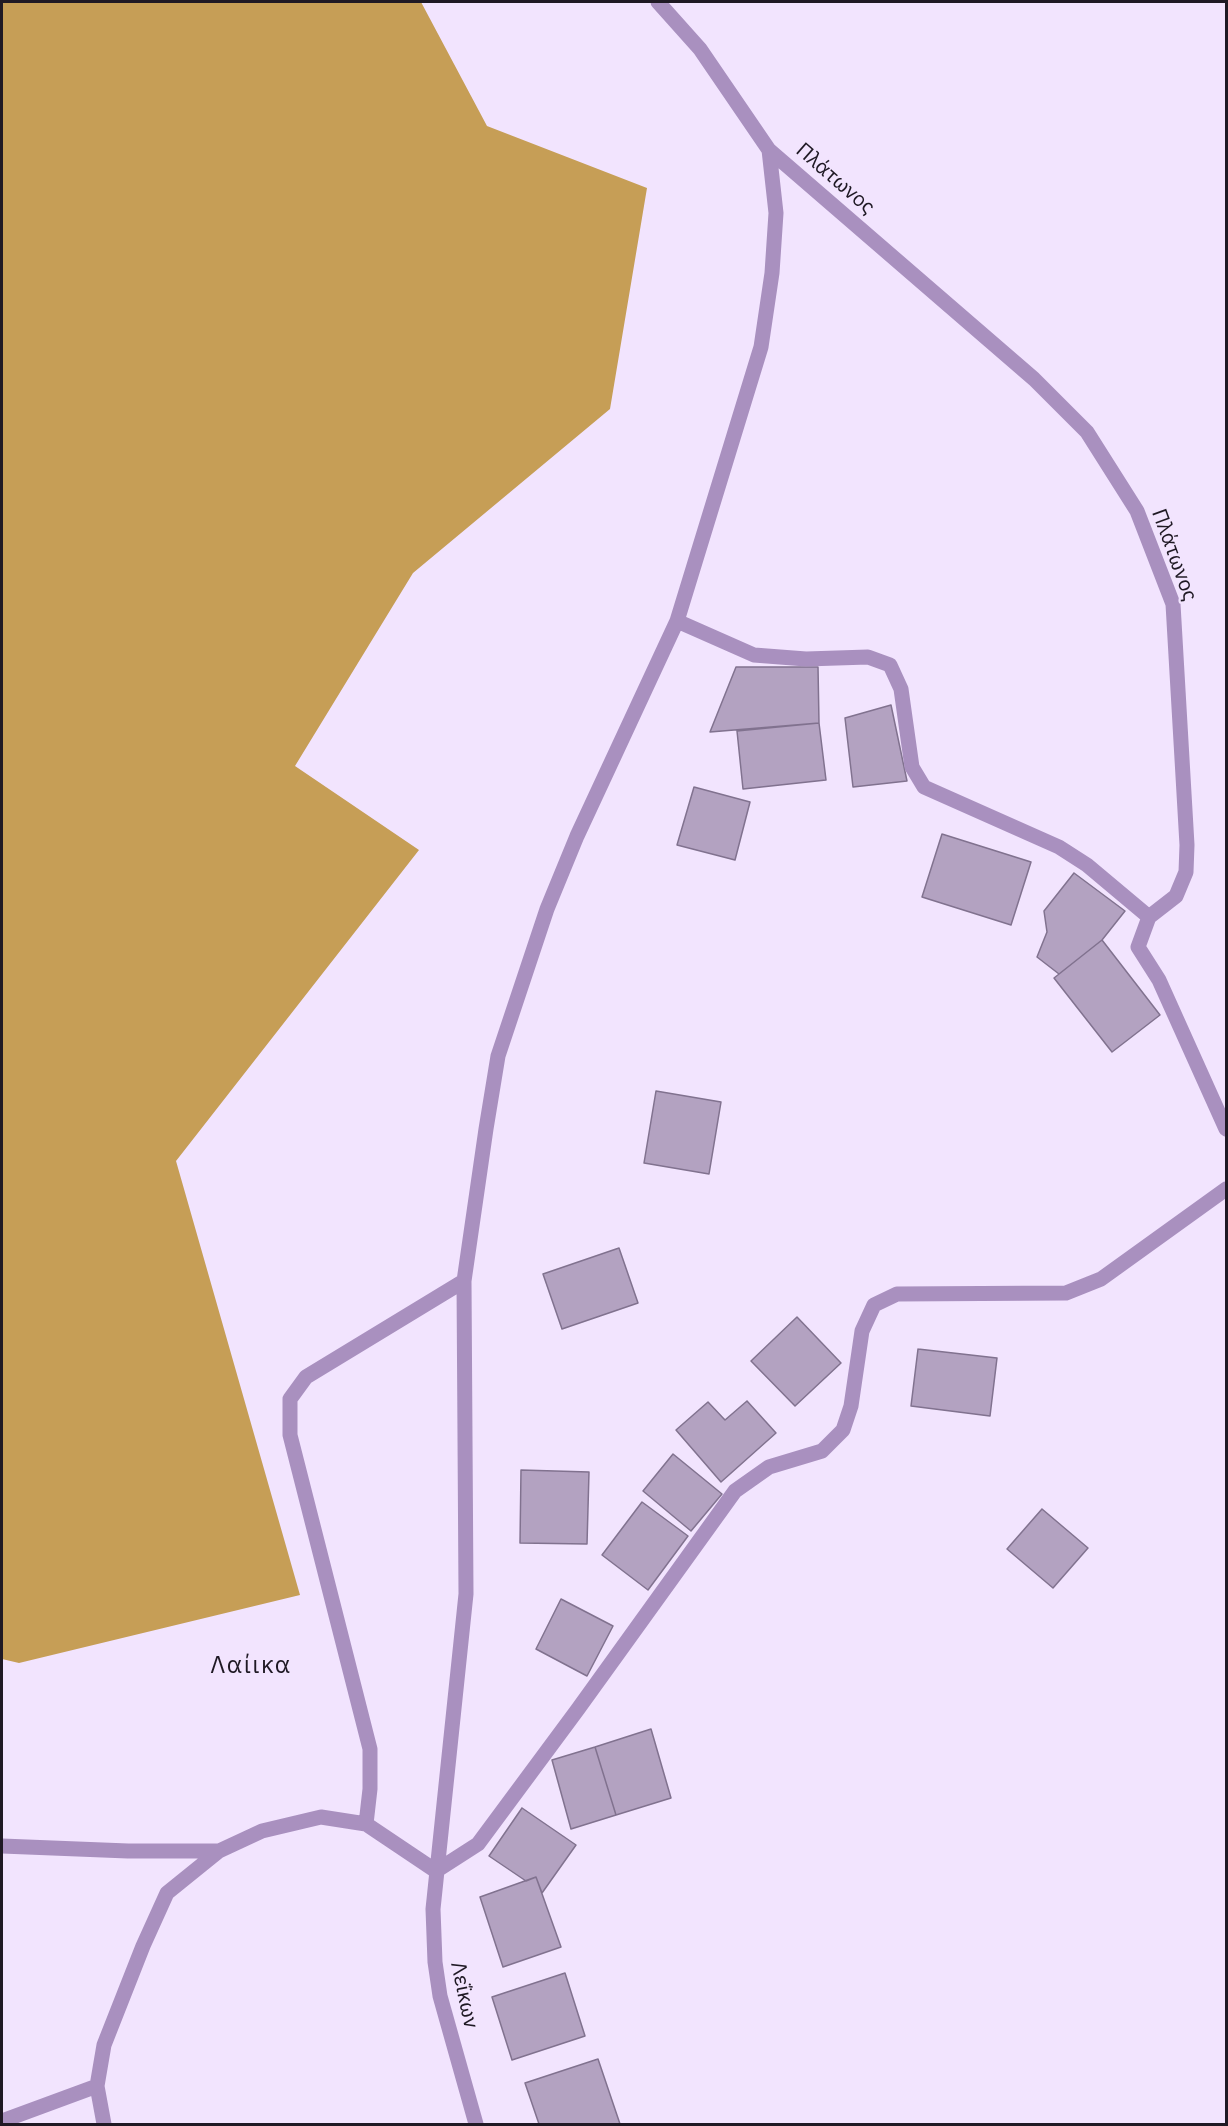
<!DOCTYPE html>
<meta charset="utf-8">
<style>
body{margin:0}
#map{position:relative;width:1228px;height:2126px;overflow:hidden;background:#f2e4fe;font-family:"IBM Plex Sans",sans-serif}
canvas{display:block}
.frame{position:absolute;inset:0;border:3px solid #1f1924;pointer-events:none}
</style>
<div id="map">
<canvas width="1228" height="2126"></canvas>
<div class="frame"></div>
</div>
<script>
const ctx = document.querySelector('canvas').getContext('2d');
ctx.lineJoin = 'round';
function paint(path, color) {
  ctx.fillStyle = color;
  ctx.fill(path, 'evenodd');
}
function toPath(rows) {
  const path = new Path2D();
  for (const r of rows) {
    path.moveTo(r[0], r[1]);
    for (let i = 2; i < r.length; i += 2) path.lineTo(r[i], r[i + 1]);
  }
  return path;
}
function stroke(path, color, width, dash) {
  ctx.strokeStyle = color;
  ctx.lineWidth = width;
  ctx.lineCap = dash ? 'butt' : 'round';
  ctx.setLineDash(dash || []);
  ctx.stroke(path);
}
function drawText(font, color, halo, rows, align = 'center') {
  ctx.font = font + ' "IBM Plex Sans",sans-serif';
  ctx.lineWidth = 4.5;
  ctx.setLineDash([]);
  ctx.textBaseline = 'middle';
  ctx.strokeStyle = halo;
  ctx.fillStyle = color;
  for (const [text, x, y, turn = 0] of rows) {
    ctx.save();
    ctx.translate(x, y);
    ctx.rotate((+turn || 0) * Math.PI / 180);
    ctx.textAlign = isNaN(turn) ? turn : align;
    if (halo) ctx.strokeText(text, 0, 0);
    ctx.fillText(text, 0, 0);
    ctx.restore();
  }
}
paint(toPath([
 [2,2,421,2,487,126,647,188,610,409,413,573,295,766,419,850,176,1161,300,1595,19,1663,2,1659]
]), '#c69e56');
const building = toPath([
 [736,667,818,667,819,723,710,732,736,667],
 [891,705,907,781,853,787,845,718,891,705],
 [819,723,826,780,743,789,737,731,819,723],
 [694,787,750,802,735,860,677,845,694,787],
 [942,834,1031,862,1011,925,922,897,942,834],
 [1074,873,1125,911,1102,940,1059,974,1037,957,1047,932,1044,911,1074,873],
 [1102,940,1160,1015,1112,1052,1054,978,1102,940],
 [656,1091,721,1102,709,1174,644,1163,656,1091],
 [619,1248,638,1303,562,1329,543,1274,619,1248],
 [797,1317,841,1363,795,1406,751,1361,797,1317],
 [918,1349,997,1358,990,1416,911,1406,918,1349],
 [747,1401,776,1433,721,1482,676,1430,708,1402,725,1420,747,1401],
 [673,1454,722,1494,691,1531,643,1491,673,1454],
 [521,1470,589,1472,587,1544,520,1543,521,1470],
 [642,1502,688,1536,648,1590,602,1555,642,1502],
 [1042,1509,1088,1548,1053,1588,1007,1549,1042,1509],
 [561,1599,613,1626,587,1676,536,1649,561,1599],
 [651,1729,671,1798,616,1815,595,1747,651,1729],
 [595,1747,616,1815,571,1829,552,1760,595,1747],
 [522,1808,576,1845,542,1893,536,1877,526,1881,489,1856,522,1808],
 [536,1877,561,1947,503,1967,480,1897,536,1877],
 [565,1973,585,2036,512,2060,492,1997,565,1973],
 [598,2059,620,2124,539,2124,525,2083,598,2059]
]);
paint(building, '#b3a2c1');
stroke(building, '#81728f', 1.5);
stroke(toPath([
 [769,150,1034,379,1087,432,1137,511,1173,604,1187,845,1186,872,1176,896,1149,917,1138,947,1159,980,1226,1129],
 [677,621,754,655,806,659,868,657,890,665,901,689,912,767,924,787,1059,847,1087,865,1149,917],
 [366,1824,370,1789,370,1749,290,1435,290,1399,306,1377,464,1281],
 [2,1846,128,1851,219,1851,262,1831,321,1817,366,1824,436,1871],
 [436,1871,478,1844,578,1709,735,1491,769,1467,822,1451,843,1430,851,1406,862,1331,874,1305,897,1294,1066,1293,1101,1279,1226,1189],
 [97,2086,104,2124],
 [2,2121,97,2086,104,2045,143,1946,167,1893,219,1851],
 [476,2124,440,1996,435,1962,433,1909,466,1594,464,1281,486,1129,498,1056,547,909,577,836,677,621,761,347,772,273,776,213,769,150,700,49,658,2]
]), '#a990bf', 15);
drawText('21px', '#1f1924', '#f2e4fe', [
 ["Πλάτωνος",835,179,41],
 ["Πλάτωνος",1174,555,70],
 ["Λεΐκων",464,1995,78]
]);
ctx.letterSpacing = '1.5px';
drawText('24px', '#1f1924', '#f2e4fe', [
 ["Λαίικα",251,1666]
]);
ctx.letterSpacing = '0px';
</script>
